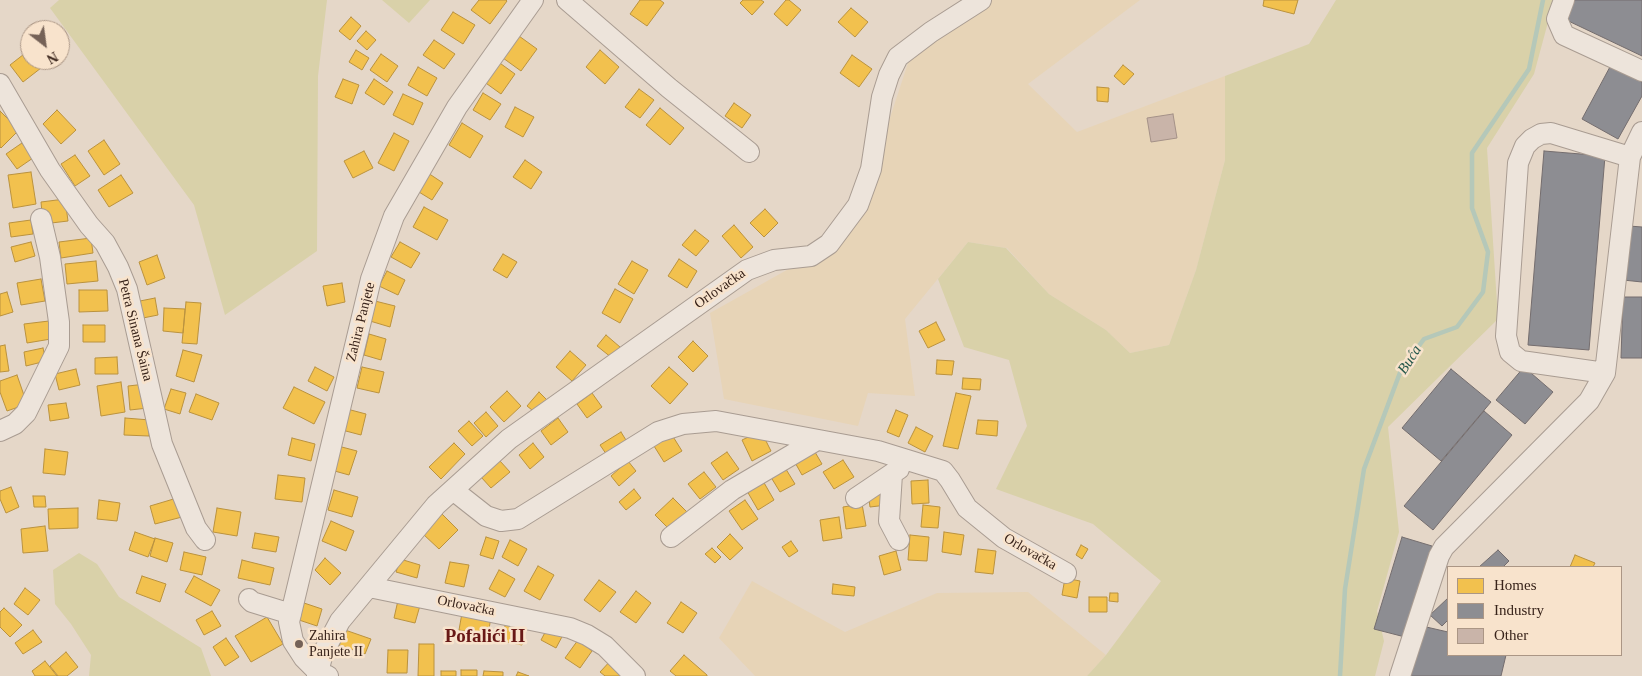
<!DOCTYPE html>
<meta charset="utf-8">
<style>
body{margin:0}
#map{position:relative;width:1642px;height:676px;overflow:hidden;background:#e5d7c8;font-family:Georgia,serif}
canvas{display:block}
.legend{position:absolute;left:1447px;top:566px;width:175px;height:90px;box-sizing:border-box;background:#f8e3cc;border:1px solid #ab9685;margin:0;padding:6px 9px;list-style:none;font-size:15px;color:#38231a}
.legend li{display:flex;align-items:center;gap:10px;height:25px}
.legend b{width:25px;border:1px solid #ab9685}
.north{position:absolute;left:20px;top:20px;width:50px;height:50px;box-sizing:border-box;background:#f8e3cc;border:1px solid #ab9685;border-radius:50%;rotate:150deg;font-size:14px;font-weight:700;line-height:20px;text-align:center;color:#38231a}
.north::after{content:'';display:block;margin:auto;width:18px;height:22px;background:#756257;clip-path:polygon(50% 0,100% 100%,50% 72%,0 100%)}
</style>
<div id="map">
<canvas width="1642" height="676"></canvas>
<ul class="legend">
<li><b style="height:14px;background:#f2c14e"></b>Homes</li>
<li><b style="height:14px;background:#8d8d92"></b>Industry</li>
<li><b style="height:14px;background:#c9b4a9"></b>Other</li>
</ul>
<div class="north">N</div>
</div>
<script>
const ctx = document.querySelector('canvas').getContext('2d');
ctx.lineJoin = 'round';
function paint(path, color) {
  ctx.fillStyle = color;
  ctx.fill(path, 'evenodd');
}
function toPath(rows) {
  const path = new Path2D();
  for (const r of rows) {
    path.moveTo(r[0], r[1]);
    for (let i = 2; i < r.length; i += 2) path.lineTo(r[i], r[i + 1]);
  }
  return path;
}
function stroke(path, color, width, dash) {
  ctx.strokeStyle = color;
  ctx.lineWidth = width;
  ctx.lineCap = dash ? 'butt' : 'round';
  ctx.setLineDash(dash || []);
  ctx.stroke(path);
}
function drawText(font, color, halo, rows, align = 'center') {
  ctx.font = font + ' Georgia,serif';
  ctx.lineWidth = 5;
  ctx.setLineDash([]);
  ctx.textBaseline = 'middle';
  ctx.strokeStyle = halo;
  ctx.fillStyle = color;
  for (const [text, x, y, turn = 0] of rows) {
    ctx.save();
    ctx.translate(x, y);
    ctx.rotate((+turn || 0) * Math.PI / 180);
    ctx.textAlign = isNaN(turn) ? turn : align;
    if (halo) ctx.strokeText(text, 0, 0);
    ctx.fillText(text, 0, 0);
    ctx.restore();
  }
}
paint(toPath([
 [987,0,1140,0,1028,84,1077,132,1225,76,1225,160,1196,270,1169,345,1130,353,1106,330,1049,294,1007,248,968,242,905,319,915,396,868,393,858,426,724,399,710,313,819,252,866,191,908,63],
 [752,581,845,632,937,593,1028,592,1106,655,1087,676,755,676,719,638]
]), '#e7d4b7');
paint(toPath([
 [59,0,327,0,318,76,317,251,225,315,194,205,50,8],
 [382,0,430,0,409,23],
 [1336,0,1554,0,1534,74,1487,148,1498,319,1388,427,1399,532,1377,611,1384,641,1375,676,1087,676,1106,655,1161,581,1093,524,996,489,1027,426,1009,360,964,347,938,279,968,242,1006,248,1049,294,1106,330,1130,353,1169,345,1196,270,1225,160,1225,76,1309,44],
 [79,553,97,564,119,597,201,648,211,676,89,676,91,655,71,624,55,604,53,570]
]), '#d9d1a9');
const homes = toPath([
 [479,0,506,0,507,1,490,24,471,10,479,0],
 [640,0,660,0,664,3,647,26,630,14,640,0],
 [743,0,761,0,764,2,752,15,740,3,743,0],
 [786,0,789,0,801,10,787,26,774,14,786,0],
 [1264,0,1298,0,1294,14,1263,6,1264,0],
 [851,8,868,22,855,37,838,22,851,8],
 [453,12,475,25,463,44,441,30,453,12],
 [351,17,361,26,350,40,339,31,351,17],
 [366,31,376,40,367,50,357,41,366,31],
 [519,36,537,49,521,71,503,58,519,36],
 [434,40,455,54,444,69,423,55,434,40],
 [356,50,369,58,362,70,349,62,356,50],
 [600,50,619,67,605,84,586,67,600,50],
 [28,51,30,60,35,60,41,68,23,82,10,65,28,51],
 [381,54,398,66,387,82,370,70,381,54],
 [852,55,872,69,859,87,840,73,852,55],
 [497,61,515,74,501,94,483,81,497,61],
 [1123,65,1134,74,1124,85,1114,76,1123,65],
 [418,67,437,78,427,96,408,85,418,67],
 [343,79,359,85,352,104,335,97,343,79],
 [374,79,393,92,384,105,365,93,374,79],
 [1097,87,1109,88,1108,102,1097,101,1097,87],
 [639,89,654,100,640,118,625,107,639,89],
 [483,93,501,104,490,120,473,110,483,93],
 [403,94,423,103,413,125,393,115,403,94],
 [734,103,751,115,742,128,725,116,734,103],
 [515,107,534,117,523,137,505,127,515,107],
 [660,108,684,128,670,145,646,125,660,108],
 [57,110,76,130,61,144,43,124,57,110],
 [0,111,19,130,1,148,0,147,0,111],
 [462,123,483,136,470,158,449,145,462,123],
 [394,133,409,141,394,171,378,163,394,133],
 [104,140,120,164,104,175,88,151,104,140],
 [22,143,33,158,17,169,6,154,22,143],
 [364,151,373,168,353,178,344,161,364,151],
 [75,155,90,176,75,186,61,164,75,155],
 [525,160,542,172,531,189,513,177,525,160],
 [425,171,443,183,432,200,414,189,425,171],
 [31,172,36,204,13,208,8,175,31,172],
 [121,175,133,193,109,207,98,190,121,175],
 [65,199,68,221,43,224,41,202,65,199],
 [424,207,448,220,437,240,413,227,424,207],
 [765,209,778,223,764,237,750,223,765,209],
 [31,220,33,234,11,237,9,223,31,220],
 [734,225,753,247,741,258,722,236,734,225],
 [695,230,709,241,696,256,682,245,695,230],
 [91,238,93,253,61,258,59,242,91,238],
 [31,242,35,256,15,262,11,247,31,242],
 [400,242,420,253,411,268,391,257,400,242],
 [503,254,517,262,507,278,493,270,503,254],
 [157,255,165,278,147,285,139,262,157,255],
 [679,259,697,271,687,288,668,276,679,259],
 [96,261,98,281,67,284,65,264,96,261],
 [632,261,648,270,634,294,618,284,632,261],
 [387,271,405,280,398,295,379,286,387,271],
 [41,279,45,301,21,305,17,283,41,279],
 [342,283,345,302,327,306,323,286,342,283],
 [615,289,633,299,620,323,602,313,615,289],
 [79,290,107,290,108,311,79,312,79,290],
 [7,292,13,312,0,316,0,294,7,292],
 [155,298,158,315,143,318,140,301,155,298],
 [375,301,395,306,390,327,370,321,375,301],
 [186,302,201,303,197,344,182,343,186,302],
 [164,308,185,309,183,333,163,331,164,308],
 [49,321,51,339,27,343,24,324,49,321],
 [936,322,945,340,928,348,919,331,936,322],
 [83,325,105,325,105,342,83,342,83,325],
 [369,334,386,339,381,360,364,355,369,334],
 [606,335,620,347,612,358,597,346,606,335],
 [693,341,708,356,693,372,678,357,693,341],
 [5,345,9,371,0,372,0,346,5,345],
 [43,348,46,361,26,366,24,352,43,348],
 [183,350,202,355,194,382,176,376,183,350],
 [570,351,586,365,572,381,556,367,570,351],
 [117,357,118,374,95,374,95,358,117,357],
 [937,360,954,361,952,375,936,374,937,360],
 [315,367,334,377,327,391,308,381,315,367],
 [362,367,384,372,379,393,357,388,362,367],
 [669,367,688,384,670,404,651,386,669,367],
 [76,369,80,385,59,390,55,374,76,369],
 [17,375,27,404,7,411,0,392,0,381,17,375],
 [963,378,981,379,980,390,962,389,963,378],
 [121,382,125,412,101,416,97,386,121,382],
 [146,384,148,408,130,410,128,386,146,384],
 [294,387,325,402,314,424,283,408,294,387],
 [171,389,186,393,180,414,164,409,171,389],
 [507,391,521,406,504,422,490,407,507,391],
 [539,392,548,401,537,414,527,406,539,392],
 [592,393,602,407,587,418,577,404,592,393],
 [956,393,971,396,958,449,943,446,956,393],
 [196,394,219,403,212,420,189,412,196,394],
 [66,403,69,418,50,421,48,405,66,403],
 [347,409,366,414,361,435,342,430,347,409],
 [896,410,908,415,899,437,887,432,896,410],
 [486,412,498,426,486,437,474,423,486,412],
 [125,418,150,420,149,436,124,435,125,418],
 [558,418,568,432,551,445,541,431,558,418],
 [978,420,998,421,997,436,976,434,978,420],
 [469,421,483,436,472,446,458,431,469,421],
 [916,427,933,436,925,452,908,443,916,427],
 [761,431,771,451,752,461,742,440,761,431],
 [621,432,629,445,609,458,600,445,621,432],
 [672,435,682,451,664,462,654,446,672,435],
 [292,438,315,444,311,461,288,455,292,438],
 [454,443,465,454,441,479,429,467,454,443],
 [533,443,544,457,530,469,519,455,533,443],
 [338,446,357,451,349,475,331,470,338,446],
 [812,447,822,464,802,475,793,459,812,447],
 [45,449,68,452,65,475,43,473,45,449],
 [727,452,739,469,723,480,711,463,727,452],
 [843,460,854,477,834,489,823,472,843,460],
 [500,461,510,472,491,488,481,477,500,461],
 [628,461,636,471,619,486,611,476,628,461],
 [784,466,795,484,780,492,769,474,784,466],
 [704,472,716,487,700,499,688,484,704,472],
 [278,475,305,478,302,502,275,499,278,475],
 [928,480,929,503,912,504,911,481,928,480],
 [763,481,774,500,758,510,747,491,763,481],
 [11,487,19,507,6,513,0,499,0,491,11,487],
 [886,488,887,505,870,507,868,492,886,488],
 [634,489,641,498,626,510,619,502,634,489],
 [334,490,358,497,352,517,328,510,334,490],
 [33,496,45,496,46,507,34,507,33,496],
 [177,498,182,517,155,524,150,506,177,498],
 [673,498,688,513,670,530,655,515,673,498],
 [99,500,120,503,117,521,97,519,99,500],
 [745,500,758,519,742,530,729,511,745,500],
 [862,504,866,526,846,529,843,507,862,504],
 [923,505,940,507,938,528,921,527,923,505],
 [78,508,78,528,49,529,48,509,78,508],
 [217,508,241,512,237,536,213,532,217,508],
 [442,514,458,530,439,549,423,534,442,514],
 [839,517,842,538,823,541,820,520,839,517],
 [331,521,354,531,346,551,322,541,331,521],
 [45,526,48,551,23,553,21,529,45,526],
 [135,532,155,539,148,557,129,550,135,532],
 [944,532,964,535,961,555,942,552,944,532],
 [255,533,279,537,276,552,252,548,255,533],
 [730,534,743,548,730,560,717,547,730,534],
 [910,535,929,537,927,561,908,560,910,535],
 [486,537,499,541,493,559,480,555,486,537],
 [155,538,173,543,167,562,150,556,155,538],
 [510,540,527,549,518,566,502,557,510,540],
 [791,541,798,551,789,557,782,547,791,541],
 [1081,545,1088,549,1082,559,1076,555,1081,545],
 [712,548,721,557,715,563,705,554,712,548],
 [978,549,996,551,993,574,975,572,978,549],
 [896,551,901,570,884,575,879,556,896,551],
 [184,552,206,557,202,575,180,570,184,552],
 [1575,555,1595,563,1593,567,1570,567,1575,555],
 [325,558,341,573,330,585,315,570,325,558],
 [400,559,420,565,417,578,396,572,400,559],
 [242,560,274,568,270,585,238,578,242,560],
 [450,562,469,565,464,587,445,583,450,562],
 [538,566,554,575,540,600,524,591,538,566],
 [499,570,515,579,505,597,489,589,499,570],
 [142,576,166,584,160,602,136,593,142,576],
 [194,576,220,590,211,606,185,592,194,576],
 [1065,578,1080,581,1077,598,1062,595,1065,578],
 [599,580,616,592,600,612,584,600,599,580],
 [833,584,855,587,854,596,832,594,833,584],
 [25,588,40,600,28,615,14,604,25,588],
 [636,591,651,603,636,623,620,612,636,591],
 [1110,593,1118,593,1118,602,1109,601,1110,593],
 [399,596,421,602,415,623,394,618,399,596],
 [1089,597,1107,597,1107,612,1089,612,1089,597],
 [681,602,697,613,683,633,667,623,681,602],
 [304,603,322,609,317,626,299,620,304,603],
 [4,608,22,625,10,637,0,627,0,612,4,608],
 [212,611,221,626,204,635,196,620,212,611],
 [462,613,491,617,488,635,459,630,462,613],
 [267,617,283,644,251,662,235,636,267,617],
 [506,620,526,624,522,645,502,641,506,620],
 [549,625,564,633,556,648,541,640,549,625],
 [33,630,42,642,23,654,15,643,33,630],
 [345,630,371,639,365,654,339,645,345,630],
 [226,638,239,657,225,666,213,647,226,638],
 [578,640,592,651,580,668,565,658,578,640],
 [419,644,434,644,434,676,418,676,419,644],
 [388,650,408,650,407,673,387,673,388,650],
 [66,652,78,667,67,676,58,676,50,666,66,652],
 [684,655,707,675,707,676,676,676,670,671,684,655],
 [613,658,622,676,605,676,600,672,613,658],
 [45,661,57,676,35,676,32,671,45,661],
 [461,670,477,670,477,676,461,676,461,670],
 [441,671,456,671,456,676,441,676,441,671],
 [484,671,503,672,503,676,483,676,484,671],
 [518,672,529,676,516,676,518,672]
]);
paint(homes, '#f2c14e');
stroke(homes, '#ba923e', 1);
const industry = toPath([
 [1568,0,1642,0,1642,56,1560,17,1568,0],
 [1611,65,1642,82,1642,96,1618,139,1582,119,1611,65],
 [1544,151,1605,156,1589,350,1528,345,1544,151],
 [1629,226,1642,227,1642,282,1623,280,1629,226],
 [1623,297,1642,297,1642,358,1621,358,1623,297],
 [1524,367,1553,392,1525,424,1496,400,1524,367],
 [1451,369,1491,402,1441,461,1402,428,1451,369],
 [1484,411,1512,435,1433,530,1404,506,1484,411],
 [1402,537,1432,546,1405,637,1374,629,1402,537],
 [1498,550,1509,561,1503,567,1479,567,1498,550],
 [1448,598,1448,620,1442,626,1430,615,1448,598],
 [1422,626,1448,632,1448,655,1506,655,1501,676,1411,676,1422,626]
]);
paint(industry, '#8d8d92');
stroke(industry, '#746d6e', 1);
stroke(toPath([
 [1340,676,1345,589,1364,469,1401,370,1424,339,1457,327,1483,292,1488,252,1472,208,1472,153,1529,69,1543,0]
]), '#b5c8b9', 4.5);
const building = toPath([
 [1173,114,1177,138,1151,142,1147,118,1173,114]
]);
paint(building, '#c9b4a9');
stroke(building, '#a59288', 1);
const minor = toPath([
 [567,0,669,88,749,152],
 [1564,0,1557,19,1564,35,1642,71],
 [0,84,50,170,89,225,105,243,118,267,127,289,162,444,196,528,205,540],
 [1605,373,1521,361,1510,352,1506,336,1518,163,1525,146,1532,139,1541,134,1551,133,1630,157],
 [0,431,15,424,26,413,59,346,59,322,50,257,41,219],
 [892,474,889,521,899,540],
 [453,490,486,516,501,521,518,519,658,432,683,424,716,421,878,451,943,471,950,480,967,508,1004,538,1066,573],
 [856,498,899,469],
 [671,537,732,490,817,440],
 [369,587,570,628,587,635,605,646,635,676],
 [249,599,252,602,291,614],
 [317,676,323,653,340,621,436,505,509,439,747,270,774,260,811,256,829,244,858,205,871,169,882,97,889,75,898,57,931,32,981,0],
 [328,676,318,672,304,658,293,641,289,622,371,279,394,216,457,107,533,0],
 [1400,676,1439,556,1444,547,1589,401,1605,373,1630,157,1642,132]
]);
stroke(minor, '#a99c92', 22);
stroke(minor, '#ede4db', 20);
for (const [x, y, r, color] of [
 [299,644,5,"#756257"]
]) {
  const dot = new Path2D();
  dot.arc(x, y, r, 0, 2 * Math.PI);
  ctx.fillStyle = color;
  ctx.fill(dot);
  stroke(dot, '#f8e3cc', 2);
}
drawText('14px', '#38231a', '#f8e3cc', [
 ["Orlovačka",720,289,-35],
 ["Zahira Panjete",361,322,-76],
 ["Petra Sinana Šaina",135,330,76],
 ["Orlovačka",1030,552,30],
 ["Orlovačka",466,606,11]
]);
drawText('14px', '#38231a', '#f8e3cc', [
 ["Zahira",309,636],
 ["Panjete II",309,652]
], 'left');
drawText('italic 15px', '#28594d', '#f8e3cc', [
 ["Buća",1410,360,-57]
]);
drawText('bold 19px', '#681816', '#f8e3cc', [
 ["Pofalići II",485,637]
]);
</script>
